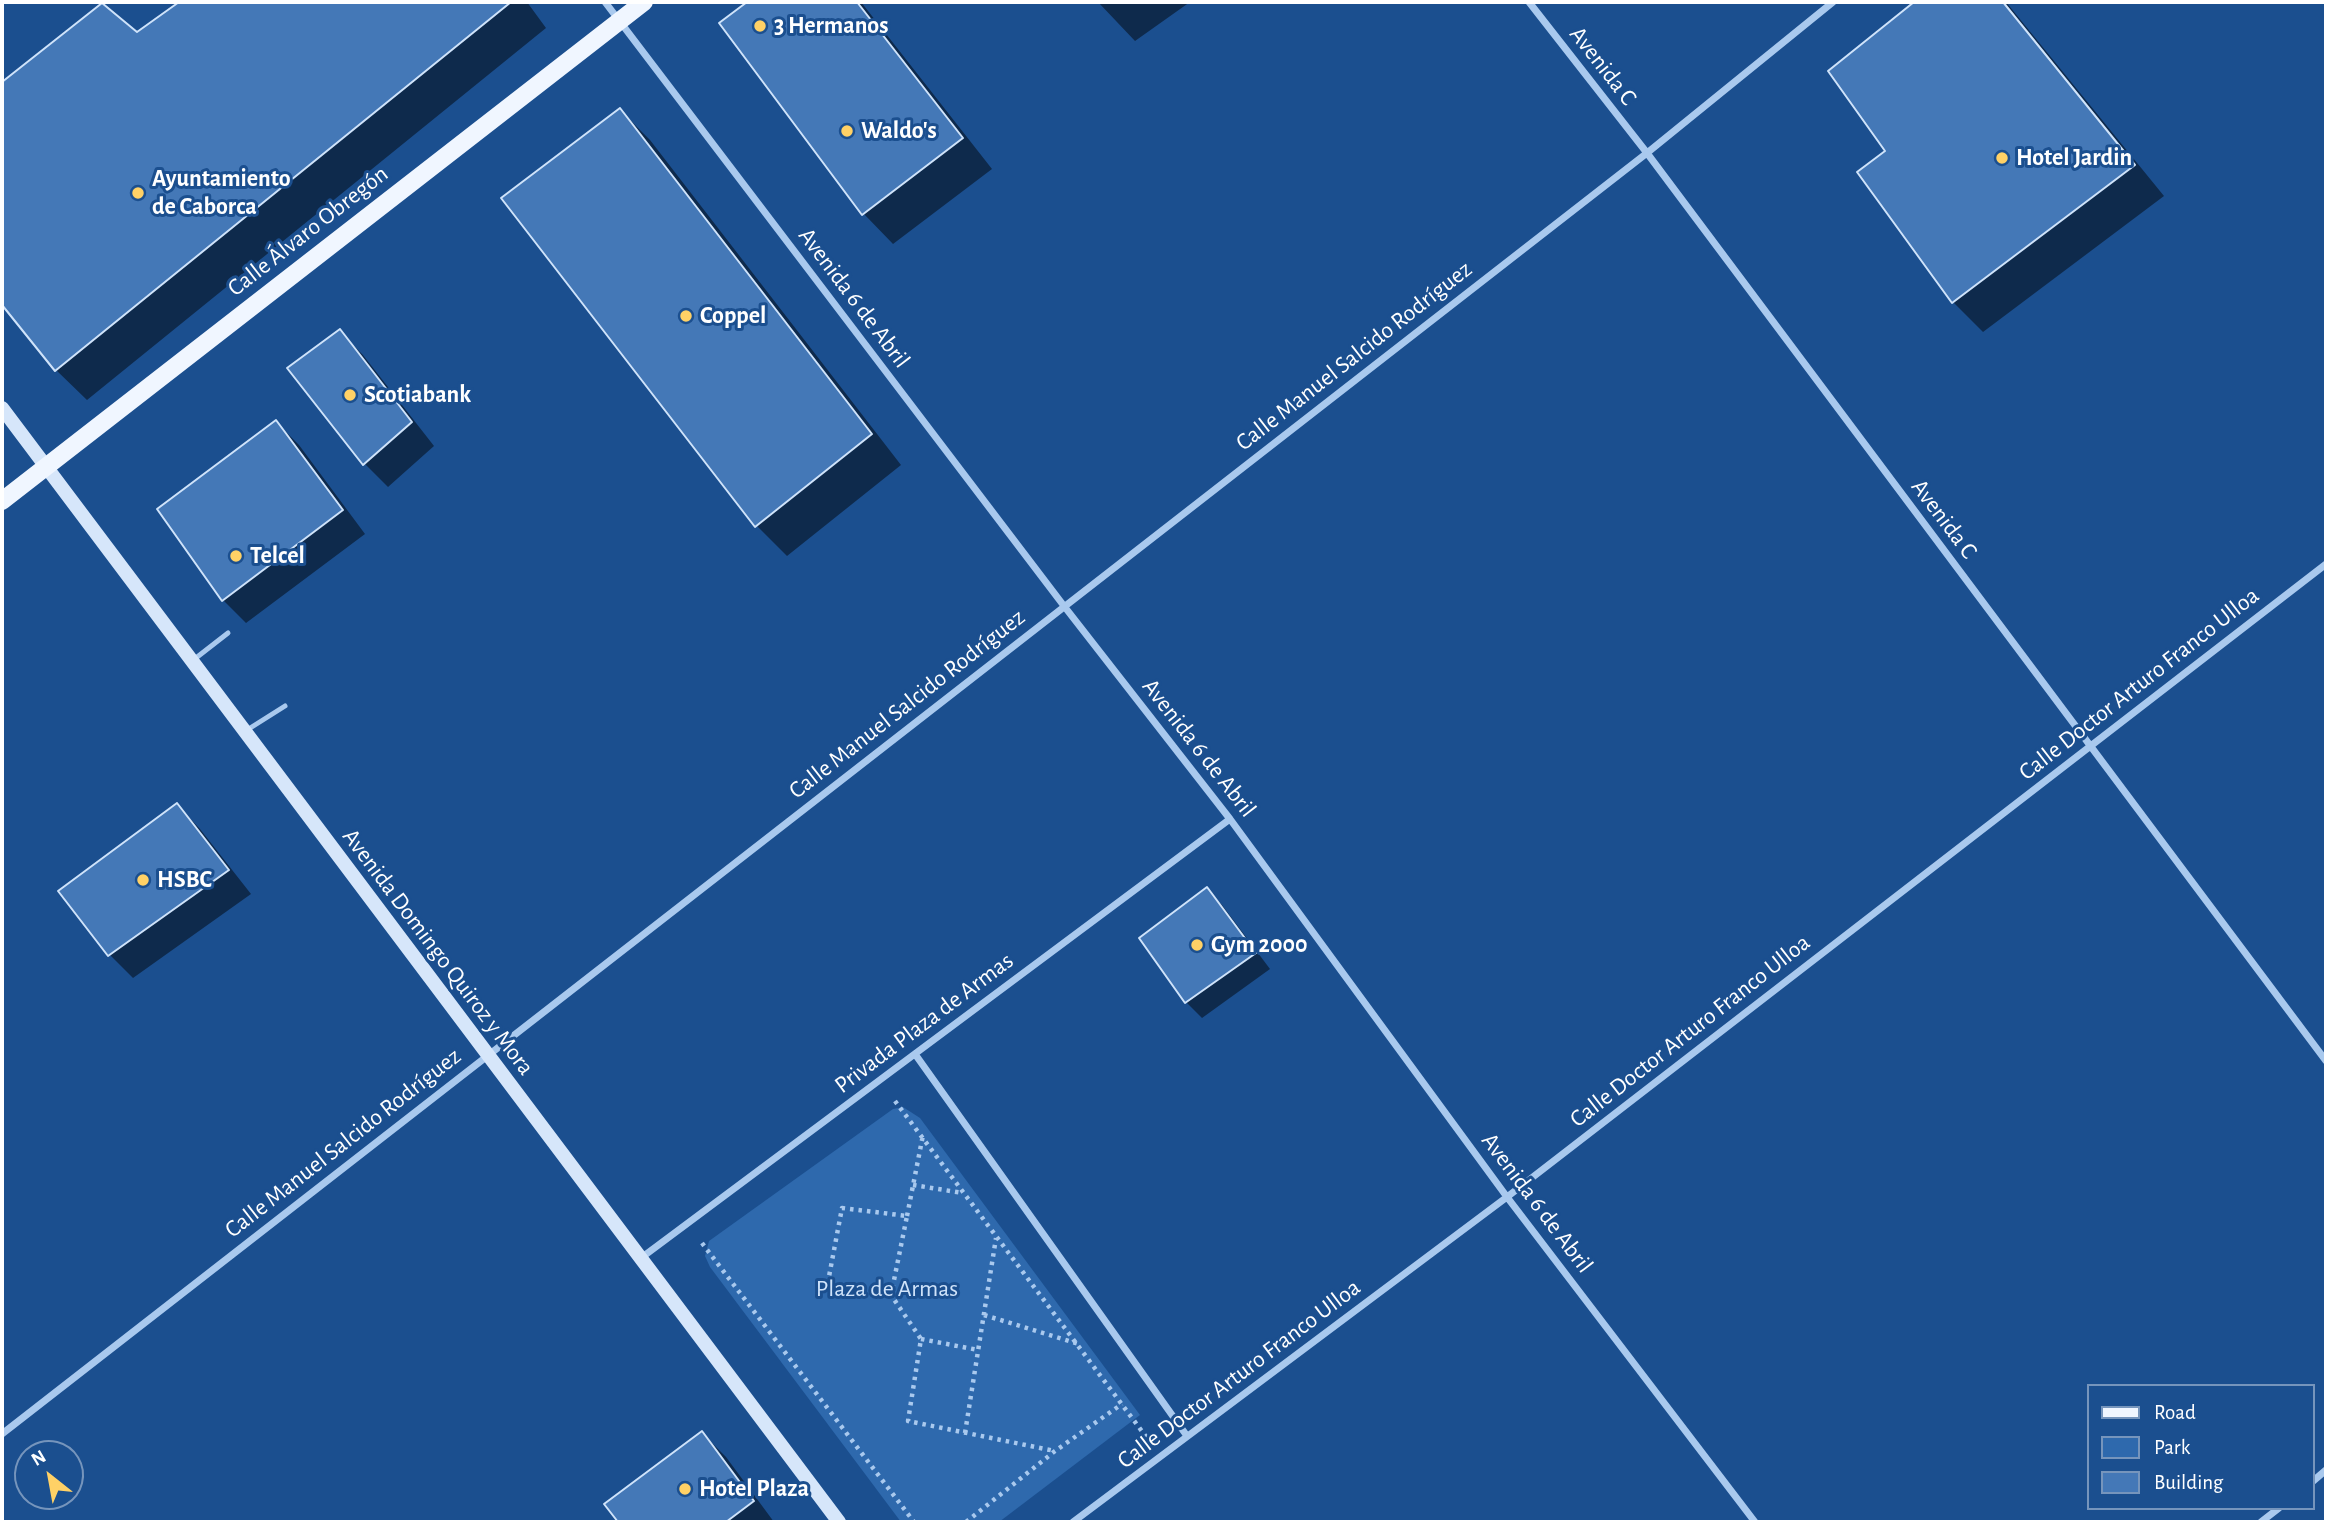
<!DOCTYPE html>
<meta charset="utf-8">
<style>
body{margin:0}
#map{position:relative;width:2328px;height:1524px;overflow:hidden;background:#1b4f8f;font-family:"Alegreya Sans",sans-serif}
canvas{display:block}
.frame{position:absolute;inset:0;border:4px solid #fff;pointer-events:none}
.legend{position:absolute;left:2087px;top:1384px;width:228px;height:126px;box-sizing:border-box;background:#1b4f8f;border:2px solid #7695bc;margin:0;padding:9px 12px;list-style:none;font-size:21px;color:#fff}
.legend li{display:flex;align-items:center;gap:14px;height:35px}
.legend b{width:35px;border:2px solid #7695bc}
.north{position:absolute;left:14px;top:1440px;width:70px;height:70px;box-sizing:border-box;background:#1b4f8f;border:2px solid #7695bc;border-radius:50%;rotate:329deg;font-size:19px;font-weight:700;line-height:28px;text-align:center;color:#fff}
.north::after{content:'';display:block;margin:auto;width:24px;height:32px;background:#ffd166;clip-path:polygon(50% 0,100% 100%,50% 72%,0 100%)}
</style>
<div id="map">
<canvas width="2328" height="1524"></canvas>
<div class="frame"></div>
<ul class="legend">
<li><b style="height:9px;background:#f0f6ff"></b>Road</li>
<li><b style="height:19px;background:#2e69ad"></b>Park</li>
<li><b style="height:19px;background:#4478b7"></b>Building</li>
</ul>
<div class="north">N</div>
</div>
<script>
const ctx = document.querySelector('canvas').getContext('2d');
ctx.lineJoin = 'round';
function paint(path, color) {
  ctx.fillStyle = color;
  ctx.fill(path, 'evenodd');
}
function toPath(rows) {
  const path = new Path2D();
  for (const r of rows) {
    path.moveTo(r[0], r[1]);
    for (let i = 2; i < r.length; i += 2) path.lineTo(r[i], r[i + 1]);
  }
  return path;
}
function stroke(path, color, width, dash) {
  ctx.strokeStyle = color;
  ctx.lineWidth = width;
  ctx.lineCap = dash ? 'butt' : 'round';
  ctx.setLineDash(dash || []);
  ctx.stroke(path);
}
function drawText(font, color, halo, rows, align = 'center') {
  ctx.font = font + ' "Alegreya Sans",sans-serif';
  ctx.lineWidth = 6;
  ctx.setLineDash([]);
  ctx.textBaseline = 'middle';
  ctx.strokeStyle = halo;
  ctx.fillStyle = color;
  for (const [text, x, y, turn = 0] of rows) {
    ctx.save();
    ctx.translate(x, y);
    ctx.rotate((+turn || 0) * Math.PI / 180);
    ctx.textAlign = isNaN(turn) ? turn : align;
    if (halo) ctx.strokeText(text, 0, 0);
    ctx.fillText(text, 0, 0);
    ctx.restore();
  }
}
paint(toPath([
 [903,1107,920,1118,1140,1415,999,1522,901,1522,710,1267,705,1256,709,1241,893,1109]
]), '#2e69ad');
paint(toPath([
 [182,2,527,2,546,28,87,400,56,370,2,302,2,84,102,5,137,35],
 [750,2,861,2,992,169,893,244,863,213,721,24],
 [1098,2,1190,2,1135,41],
 [1917,2,2006,2,2164,196,1983,332,1953,302,1887,151,1831,72],
 [620,110,650,140,901,465,787,556,757,526,503,198],
 [340,332,363,355,434,446,388,487,365,464,290,368],
 [276,422,299,445,365,534,246,623,223,600],
 [177,805,200,829,251,894,133,978,109,954],
 [1207,890,1222,905,1270,969,1202,1018,1186,1002],
 [702,1433,726,1457,774,1522,620,1522,607,1505]
]), '#0007');
const building = toPath([
 [179,2,511,2,55,371,2,305,2,82,102,3,137,32,179,2],
 [747,2,857,2,963,138,862,215,719,23,747,2],
 [1914,2,2003,2,2135,165,1952,303,1857,172,1885,151,1828,71,1914,2],
 [620,108,872,434,755,527,501,198,620,108],
 [340,329,412,422,363,465,287,368,340,329],
 [276,420,343,510,222,601,157,509,276,420],
 [177,803,229,870,108,956,58,891,177,803],
 [1207,887,1256,953,1185,1003,1139,938,1207,887],
 [702,1431,754,1501,726,1522,618,1522,604,1504,702,1431]
]);
paint(building, '#4478b7');
stroke(building, '#cfe3fa', 2);
stroke(toPath([
 [895,1101,1147,1438],
 [913,1185,963,1193],
 [907,1216,923,1135],
 [702,1243,914,1522],
 [891,1295,827,1287,842,1208,907,1216,891,1295,921,1339,908,1421,1055,1451],
 [984,1315,1079,1344],
 [921,1339,978,1350],
 [965,1433,996,1238],
 [966,1522,1055,1451,1122,1404]
]), '#a9c9ee', 4.5, [3.5, 5]);
stroke(toPath([
 [192,661,228,633],
 [247,730,285,706]
]), '#a9c9ee', 5);
stroke(toPath([
 [605,2,1064,606,1230,819,1507,1197,1755,1522],
 [1529,2,1647,153,2326,1061],
 [915,1054,1187,1436],
 [641,1258,1230,819],
 [2,1434,1647,153,1833,2],
 [2312,1482,2326,1470],
 [1073,1522,1507,1197,2326,564],
 [2261,1522,2279,1508]
]), '#a9c9ee', 7);
stroke(toPath([
 [2,408,839,1522]
]), '#d6e6fa', 14);
stroke(toPath([
 [2,501,644,2]
]), '#f0f6ff', 18);
for (const [x, y, r, color] of [
 [760,26,7,"#ffd166"],
 [847,131,7,"#ffd166"],
 [2002,158,7,"#ffd166"],
 [138,193,7,"#ffd166"],
 [686,316,7,"#ffd166"],
 [350,395,7,"#ffd166"],
 [236,556,7,"#ffd166"],
 [143,880,7,"#ffd166"],
 [1197,945,7,"#ffd166"],
 [685,1489,7,"#ffd166"]
]) {
  const dot = new Path2D();
  dot.arc(x, y, r, 0, 2 * Math.PI);
  ctx.fillStyle = color;
  ctx.fill(dot);
  stroke(dot, '#1b4f8f', 2.5);
}
drawText('bold 24px', '#fff', '#1b4f8f', [
 ["3 Hermanos",774,26],
 ["Waldo's",861,131],
 ["Hotel Jardin",2016,158],
 ["Ayuntamiento",152,179],
 ["de Caborca",152,207],
 ["Coppel",700,316],
 ["Scotiabank",364,395],
 ["Telcel",250,556],
 ["HSBC",157,880],
 ["Gym 2000",1211,945],
 ["Hotel Plaza",699,1489]
], 'left');
drawText('24px', '#fff', '#1b4f8f', [
 ["Avenida C",1603,66,52],
 ["Calle Álvaro Obregón",308,231,-38],
 ["Avenida 6 de Abril",854,298,53],
 ["Calle Manuel Salcido Rodríguez",1354,356,-38],
 ["Avenida C",1944,519,53],
 ["Calle Doctor Arturo Franco Ulloa",2139,684,-38],
 ["Calle Manuel Salcido Rodríguez",907,704,-38],
 ["Avenida 6 de Abril",1199,748,52],
 ["Avenida Domingo Quiroz y Mora",438,952,53],
 ["Privada Plaza de Armas",924,1023,-37],
 ["Calle Doctor Arturo Franco Ulloa",1690,1031,-38],
 ["Calle Manuel Salcido Rodríguez",343,1143,-38],
 ["Avenida 6 de Abril",1537,1203,53],
 ["Calle Doctor Arturo Franco Ulloa",1239,1374,-37]
]);
drawText('24px', '#cfe3fa', '#1b4f8f', [
 ["Plaza de Armas",887,1289]
]);
</script>
